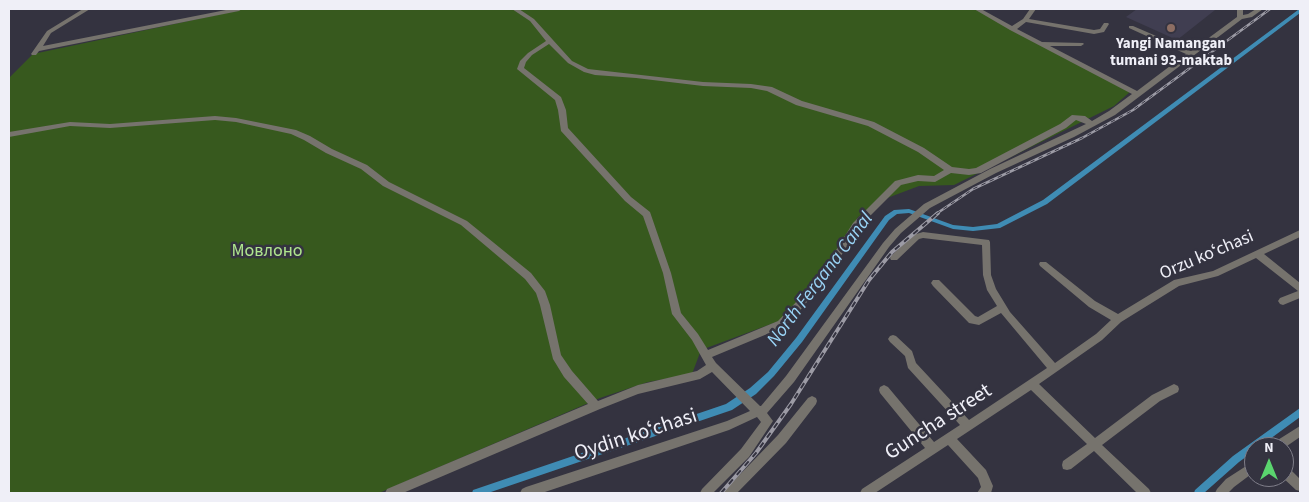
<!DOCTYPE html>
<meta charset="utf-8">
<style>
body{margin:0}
#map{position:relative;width:1309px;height:502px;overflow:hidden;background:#343340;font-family:"Source Sans 3",sans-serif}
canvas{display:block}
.frame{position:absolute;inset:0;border:10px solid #efeff7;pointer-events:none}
.north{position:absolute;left:1244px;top:437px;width:50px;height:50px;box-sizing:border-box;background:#343340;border:1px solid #7f7e89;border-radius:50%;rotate:0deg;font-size:14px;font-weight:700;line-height:20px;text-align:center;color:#efeff7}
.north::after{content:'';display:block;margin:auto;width:18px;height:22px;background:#5ad56e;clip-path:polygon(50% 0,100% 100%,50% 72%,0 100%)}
</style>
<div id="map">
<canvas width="1309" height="502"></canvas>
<div class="frame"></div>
<div class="north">N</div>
</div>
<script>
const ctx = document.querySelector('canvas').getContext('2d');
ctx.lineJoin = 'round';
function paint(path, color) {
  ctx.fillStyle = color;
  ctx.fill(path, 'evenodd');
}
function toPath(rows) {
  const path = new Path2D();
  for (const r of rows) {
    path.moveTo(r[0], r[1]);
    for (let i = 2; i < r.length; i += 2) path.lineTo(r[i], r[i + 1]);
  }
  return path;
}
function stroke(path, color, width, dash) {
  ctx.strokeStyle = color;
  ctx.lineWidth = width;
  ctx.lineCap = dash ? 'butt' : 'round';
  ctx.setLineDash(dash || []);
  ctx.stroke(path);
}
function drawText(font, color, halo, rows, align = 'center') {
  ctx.font = font + ' "Source Sans 3",sans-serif';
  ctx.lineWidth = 5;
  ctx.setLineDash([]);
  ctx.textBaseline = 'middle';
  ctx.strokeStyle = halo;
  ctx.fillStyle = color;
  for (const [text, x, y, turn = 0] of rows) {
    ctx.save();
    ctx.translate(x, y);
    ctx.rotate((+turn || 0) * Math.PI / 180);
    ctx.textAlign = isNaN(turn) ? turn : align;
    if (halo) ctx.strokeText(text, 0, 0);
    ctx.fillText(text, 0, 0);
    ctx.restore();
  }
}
paint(toPath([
 [1137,9,1213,9,1215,10,1177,40,1126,17]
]), '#403e51');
paint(toPath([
 [245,9,978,9,1131,91,1114,106,954,185,919,186,882,200,858,217,798,314,701,350,692,374,648,382,600,398,379,493,9,493,9,78,33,54]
]), '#37591e');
paint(toPath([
 [1298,10,1300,10,1300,13,1047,204,1000,228,973,231,953,229,909,213,897,214,889,220,802,342,774,376,756,394,732,410,488,493,472,493,473,490,476,489,726,404,750,388,768,372,796,338,885,216,894,210,909,209,953,225,973,227,997,224,1043,200,1298,10],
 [1300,408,1300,417,1259,447,1254,447,1254,451,1239,462,1204,493,1194,493,1195,490,1233,456,1300,408]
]), '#3f8cb4');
paint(toPath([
 [83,9,90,9,51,33,43,46,231,9,242,9,239,11,39,51,36,55,32,55,31,54,47,31,83,9],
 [512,9,519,9,534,19,572,61,588,69,703,82,751,84,772,87,802,101,874,122,924,148,952,167,969,169,976,168,1060,124,1072,115,1085,116,1092,121,1109,111,1132,94,1010,30,974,9,981,9,1012,26,1023,19,1030,9,1036,9,1029,19,1094,30,1100,29,1104,23,1108,23,1109,24,1104,32,1094,34,1026,22,1017,29,1042,42,1083,43,1084,44,1081,46,1050,46,1137,91,1186,54,1129,28,1129,26,1133,26,1191,51,1237,17,1237,9,1243,9,1243,15,1248,14,1256,9,1263,9,1252,17,1242,19,1115,115,1074,137,996,173,930,208,901,233,889,247,794,382,767,413,773,421,749,457,713,493,700,493,702,489,741,449,761,422,757,417,729,430,542,493,520,493,522,489,526,487,727,421,750,411,712,372,700,379,638,394,600,409,403,493,385,493,387,489,588,404,564,377,553,359,540,305,536,293,525,279,461,225,383,186,361,169,326,153,304,140,291,134,236,122,215,120,110,128,70,126,9,137,9,132,70,122,110,124,215,116,236,118,296,130,310,136,332,149,367,165,389,182,467,221,531,273,545,291,550,305,561,355,572,371,598,401,638,385,697,371,706,365,692,340,672,314,663,273,643,216,625,201,561,131,558,110,555,100,517,69,520,61,528,53,546,41,530,21,512,9],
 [549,44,568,63,584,72,595,75,636,78,703,86,751,88,767,91,796,105,868,126,918,152,944,170,934,176,918,175,895,181,853,223,833,255,798,300,778,321,708,350,698,334,681,313,671,273,650,212,631,197,568,128,566,110,561,97,524,68,526,62,532,55,549,44],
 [1076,120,1086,124,990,169,924,204,895,229,883,243,786,376,761,406,760,406,716,363,712,357,784,327,804,306,839,259,859,227,901,185,918,181,935,182,951,173,969,175,981,173,1066,128,1076,120],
 [1300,230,1300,237,1264,254,1300,283,1300,298,1283,305,1280,304,1278,301,1280,298,1298,291,1256,258,1218,276,1179,286,1121,322,1102,340,1039,384,1095,438,1152,395,1174,384,1178,386,1179,389,1178,392,1160,401,1102,445,1149,489,1151,493,1137,493,1094,451,1071,469,1067,470,1063,469,1062,465,1063,461,1087,444,1031,390,957,439,986,470,993,486,991,493,977,493,981,487,978,478,948,445,875,493,860,493,862,489,925,448,880,393,879,390,880,387,884,385,888,387,934,442,960,425,908,368,905,356,890,342,888,339,890,336,893,335,896,336,912,351,916,363,969,420,1047,368,1001,313,979,325,969,323,933,286,931,283,933,280,939,280,975,316,978,317,997,306,987,290,983,275,982,245,923,238,919,239,897,260,891,260,890,258,891,256,913,235,923,232,989,240,990,242,991,275,996,289,1010,312,1055,363,1096,334,1111,320,1089,307,1040,266,1039,264,1040,262,1046,262,1095,301,1118,314,1174,280,1213,271,1300,230],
 [812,396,816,398,817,401,816,404,786,443,737,493,724,493,726,489,778,435,808,398,812,396],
 [1300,426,1300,437,1284,448,1284,447,1272,447,1273,443,1300,426],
 [1254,461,1254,472,1234,487,1228,493,1215,493,1217,489,1226,479,1254,461],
 [1284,466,1288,467,1300,479,1300,491,1296,490,1282,477,1284,477,1284,466]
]), '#76736d');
const railFar1 = toPath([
 [936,214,973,189,1082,138,1133,110,1270,9]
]);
const rail = toPath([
 [721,493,756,453,791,404,869,280,892,252,938,213]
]);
stroke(railFar1, '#9c9ba5', 2.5);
stroke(rail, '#9c9ba5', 4);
stroke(railFar1, '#343340', 1, [4.5]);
stroke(rail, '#343340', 2, [6]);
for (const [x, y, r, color] of [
 [1171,28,5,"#8d6e63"]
]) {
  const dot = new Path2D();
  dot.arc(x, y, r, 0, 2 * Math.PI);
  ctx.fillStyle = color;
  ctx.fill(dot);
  stroke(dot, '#343340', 2);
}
drawText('bold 15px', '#efeff7', '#343340', [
 ["Yangi Namangan",1171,45],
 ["tumani 93-maktab",1171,62]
]);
drawText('18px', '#afe58e', '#343340', [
 ["Мовлоно",267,252]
]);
drawText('18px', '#efeff7', '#343340', [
 ["Orzu koʻchasi",1207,256,-23]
]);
drawText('italic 19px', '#9ad4f6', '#343340', [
 ["North Fergana Canal",821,280,-53]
]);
drawText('21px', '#efeff7', '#343340', [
 ["Guncha street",939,423,-33],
 ["Oydin koʻchasi",636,436,-18]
]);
</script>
